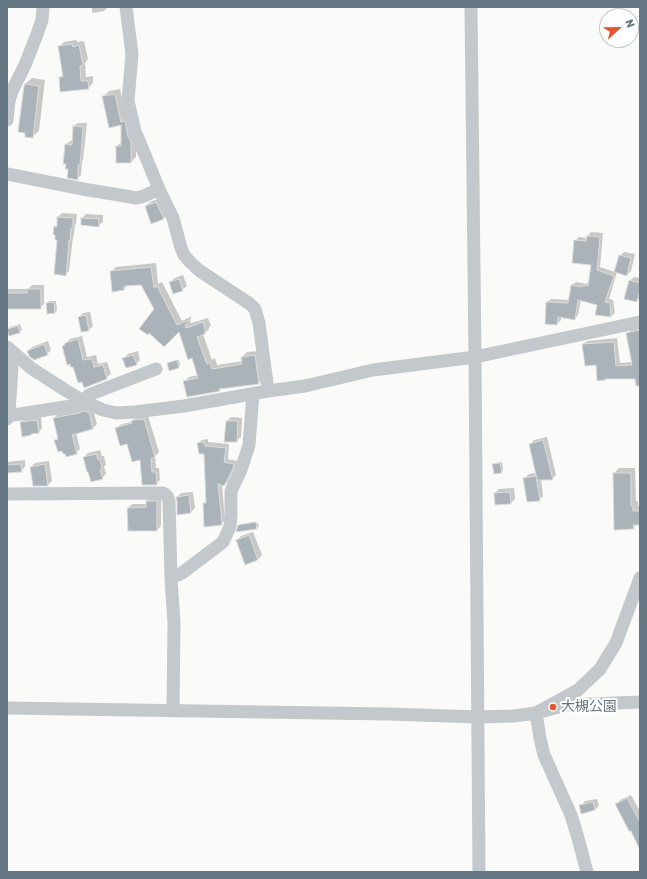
<!DOCTYPE html>
<meta charset="utf-8">
<style>
body{margin:0}
#map{position:relative;width:647px;height:879px;overflow:hidden;background:#fafaf8;font-family:Rubik,sans-serif}
canvas{display:block}
.frame{position:absolute;inset:0;border:8px solid #657683;pointer-events:none}
.north{position:absolute;left:599px;top:8px;width:40px;height:40px;box-sizing:border-box;background:#fff;border:1px solid #c1c8cd;border-radius:50%;rotate:68deg;font-size:11px;font-weight:700;line-height:16px;text-align:center;color:#657683}
.north::after{content:'';display:block;margin:auto;width:14px;height:18px;background:#e4572e;clip-path:polygon(50% 0,100% 100%,50% 72%,0 100%)}
</style>
<div id="map">
<canvas width="647" height="879"></canvas>
<div class="frame"></div>
<div class="north">N</div>
</div>
<script>
const ctx = document.querySelector('canvas').getContext('2d');
ctx.lineJoin = 'round';
function paint(path, color) {
  ctx.fillStyle = color;
  ctx.fill(path, 'evenodd');
}
function toPath(rows) {
  const path = new Path2D();
  for (const r of rows) {
    path.moveTo(r[0], r[1]);
    for (let i = 2; i < r.length; i += 2) path.lineTo(r[i], r[i + 1]);
  }
  return path;
}
function stroke(path, color, width, dash) {
  ctx.strokeStyle = color;
  ctx.lineWidth = width;
  ctx.lineCap = dash ? 'butt' : 'round';
  ctx.setLineDash(dash || []);
  ctx.stroke(path);
}
function drawText(font, color, halo, rows, align = 'center') {
  ctx.font = font + ' Rubik,"Noto Sans JP",sans-serif';
  ctx.lineWidth = 4;
  ctx.setLineDash([]);
  ctx.textBaseline = 'middle';
  ctx.strokeStyle = halo;
  ctx.fillStyle = color;
  for (const [text, x, y, turn = 0] of rows) {
    ctx.save();
    ctx.translate(x, y);
    ctx.rotate((+turn || 0) * Math.PI / 180);
    ctx.textAlign = isNaN(turn) ? turn : align;
    if (halo) ctx.strokeText(text, 0, 0);
    ctx.fillText(text, 0, 0);
    ctx.restore();
  }
}
paint(toPath([
 [92,7,108,7,104,11,92,13],
 [77,40,77,42,84,41,88,59,85,63,86,77,93,76,93,83,88,88,60,78,63,74,59,47,64,42],
 [32,78,45,80,39,131,32,137,25,84],
 [120,89,126,117,136,136,136,157,131,162,117,146,122,141,122,124,110,126,103,97,109,91],
 [78,123,87,123,83,160,82,162,81,175,77,179,69,168,66,145,70,141,73,141,74,126],
 [160,198,168,214,164,218,152,222,146,206,150,202],
 [62,213,77,214,76,223,75,225,74,235,73,237,69,271,65,275,55,227,58,224,58,217],
 [86,214,103,215,103,222,98,226,82,218],
 [591,232,603,233,600,267,615,272,620,256,624,252,635,254,631,271,627,275,617,272,609,299,613,300,615,313,611,316,598,304,581,300,578,315,574,319,561,316,561,320,557,324,547,302,551,299,569,300,572,285,576,282,586,284,588,282,589,282,592,264,575,241,579,237,587,238,588,236],
 [156,263,158,284,162,282,182,321,192,316,190,319,191,323,208,318,211,326,209,327,209,329,205,333,203,334,212,360,215,358,217,365,243,361,242,357,247,352,260,351,263,378,258,383,221,388,219,390,184,382,189,377,198,375,192,357,179,330,155,309,142,284,128,285,124,289,111,272,116,267],
 [183,275,187,286,182,290,170,282,175,278],
 [634,277,640,278,640,298,636,301,630,281],
 [32,285,44,285,44,304,40,308,7,308,7,290,8,289,28,289],
 [49,301,56,301,57,311,55,312,48,313,47,303],
 [90,312,93,326,89,330,82,331,79,317,83,313],
 [20,324,22,330,20,332,10,335,8,329,10,327],
 [640,328,640,377,597,364,583,344,587,341,617,338,620,363,633,362,627,334,631,330],
 [82,336,87,357,96,355,98,364,107,362,111,374,106,378,82,381,63,346,70,339],
 [48,341,51,350,47,354,28,351,32,347],
 [138,351,140,360,136,364,124,358,128,354],
 [179,360,180,365,178,367,168,364,170,362],
 [90,407,93,409,97,424,93,428,76,432,80,449,76,453,65,453,56,441,58,438,54,418,58,414],
 [148,416,159,452,155,456,156,468,159,468,160,480,156,484,141,459,116,428,120,425,133,421,136,417],
 [41,417,42,428,39,432,33,433,31,435,21,422,24,419],
 [231,417,242,418,241,437,236,441,227,421],
 [547,437,556,475,552,479,541,479,543,496,539,500,525,478,529,474,537,473,530,444,534,440],
 [208,439,208,442,229,444,228,459,237,461,236,465,228,482,224,485,222,485,225,520,221,524,204,504,207,501,205,453,198,443,202,440],
 [100,450,102,456,104,456,106,465,104,466,106,474,102,478,84,457,88,453],
 [25,460,25,467,21,471,7,472,7,462],
 [49,461,52,481,48,485,34,485,31,467,35,463],
 [502,462,503,470,501,472,493,464,495,463],
 [619,468,635,468,636,501,638,501,638,506,640,506,640,524,637,524,633,528,614,473],
 [514,488,515,499,511,503,495,493,499,489],
 [193,492,195,508,191,512,177,497,181,493],
 [151,497,161,497,161,526,157,530,128,508,132,504,147,504,147,502],
 [258,523,259,526,257,528,237,531,239,526],
 [253,532,262,555,258,559,237,540,241,536],
 [631,795,640,811,640,848,617,804,620,800],
 [597,799,599,805,595,810,581,806,585,801]
]), '#0003');
const building = toPath([
 [72,44,73,47,79,45,83,65,80,66,81,81,88,81,89,89,60,92,59,77,63,77,58,46,72,44],
 [25,84,39,86,33,138,25,137,25,133,18,132,24,86,25,84],
 [115,94,121,122,125,121,128,136,131,142,131,163,116,163,116,146,121,146,121,125,109,128,102,96,115,94],
 [73,126,83,127,81,155,80,165,78,165,78,180,67,178,68,169,65,169,66,164,63,164,65,144,72,145,73,126],
 [156,202,164,219,151,224,145,206,156,202],
 [57,217,73,218,73,228,71,228,70,241,69,240,66,276,54,274,57,240,55,240,55,235,53,234,54,226,57,227,57,217],
 [81,218,99,219,99,227,81,225,81,218],
 [587,236,600,237,597,270,614,276,605,302,610,303,611,317,595,315,597,305,578,300,575,320,558,317,557,325,545,324,546,302,568,303,571,285,582,287,583,285,588,286,591,265,572,263,574,240,586,241,587,236],
 [619,255,631,258,627,276,614,272,619,255],
 [151,267,154,288,157,286,177,325,191,319,185,325,186,328,203,322,206,332,204,332,205,334,197,337,207,364,210,363,212,369,242,364,241,357,255,355,259,384,219,389,220,391,215,392,187,397,183,381,198,378,192,358,188,360,179,332,164,347,149,333,148,335,139,329,154,309,141,285,124,286,124,290,112,292,110,271,151,267],
 [179,279,183,291,173,294,169,282,179,279],
 [629,280,640,283,640,289,637,302,624,299,629,280],
 [27,289,41,289,41,309,7,309,7,293,27,293,27,289],
 [54,302,55,313,47,314,46,303,54,302],
 [86,315,89,331,81,332,78,317,86,315],
 [18,326,20,333,9,336,7,329,18,326],
 [639,330,640,334,640,386,636,386,635,379,605,379,605,380,597,381,596,365,585,366,582,344,614,342,616,366,632,365,626,333,639,330],
 [78,339,83,360,92,359,94,367,103,365,107,379,84,388,82,382,78,383,73,367,70,367,70,364,67,365,62,346,65,345,65,343,78,339],
 [44,344,48,355,34,360,29,356,27,351,44,344],
 [133,355,137,365,126,368,122,358,133,355],
 [177,360,179,368,169,371,167,363,177,360],
 [85,411,89,413,93,429,72,435,77,454,66,457,65,454,63,454,62,451,58,452,54,440,58,439,53,418,79,413,85,411],
 [144,419,155,457,151,459,152,472,156,472,157,485,142,485,140,460,132,462,127,444,120,446,115,428,132,423,131,421,134,420,144,419],
 [37,420,39,433,31,434,31,435,22,437,20,422,37,420],
 [226,421,238,421,237,442,224,442,226,421],
 [543,440,553,480,537,480,529,444,543,440],
 [204,442,205,446,226,448,224,462,234,464,233,469,224,486,218,484,222,522,222,525,204,527,203,503,206,503,204,454,199,454,197,443,204,442],
 [96,454,98,460,100,459,102,470,100,470,103,479,91,482,88,472,87,472,83,457,96,454],
 [500,463,502,473,494,474,492,464,500,463],
 [21,464,22,472,7,473,7,465,21,464],
 [45,464,48,486,33,486,30,467,45,464],
 [613,473,631,473,631,506,633,506,633,511,640,511,640,525,633,525,634,529,614,530,613,473],
 [536,476,540,501,527,502,523,478,536,476],
 [510,492,511,504,495,505,494,493,510,492],
 [189,495,191,513,177,515,177,501,176,497,189,495],
 [146,501,157,501,157,531,128,531,127,508,146,507,146,501],
 [256,522,257,529,236,532,238,525,256,522],
 [249,535,258,560,245,565,236,540,249,535],
 [627,798,640,822,640,850,631,831,629,831,615,804,627,798],
 [593,802,595,810,581,814,579,805,593,802]
]);
paint(building, '#aab3b9');
stroke(building, '#dcdcda', 1);
stroke(toPath([
 [126,7,132,54,128,101,135,131,159,189,173,218,181,248,184,255,190,262,200,271,250,304,255,309,259,323,268,391],
 [471,7,475,357,479,872],
 [7,120,9,101,12,91,25,65,36,37,42,20,43,7],
 [7,174,83,189,137,198,144,196,159,189],
 [7,347,31,368,65,390,85,402,103,410,116,413,135,412,184,406,268,391,305,386,373,370,475,357,640,322],
 [7,416,78,405,85,402,88,396,91,394,156,369],
 [7,419,9,413,13,352],
 [7,494,162,493,165,494,167,496,169,501,171,578,174,623,173,711],
 [171,578,182,573,223,542,228,531,230,526,231,515,231,491,241,470,249,445,253,394],
 [7,708,388,714,478,717,514,716,536,713,566,705,640,702],
 [587,872,578,838,571,815,544,755,540,738,536,713,578,690,600,669,616,643,640,578]
]), '#c3c8cc', 13);
for (const [x, y, r, color] of [
 [553,707,4,"#e4572e"]
]) {
  const dot = new Path2D();
  dot.arc(x, y, r, 0, 2 * Math.PI);
  ctx.fillStyle = color;
  ctx.fill(dot);
  stroke(dot, '#fff', 1.5);
}
drawText('14px', '#657683', '#fff', [
 ["大槻公園",561,707]
], 'left');
</script>
